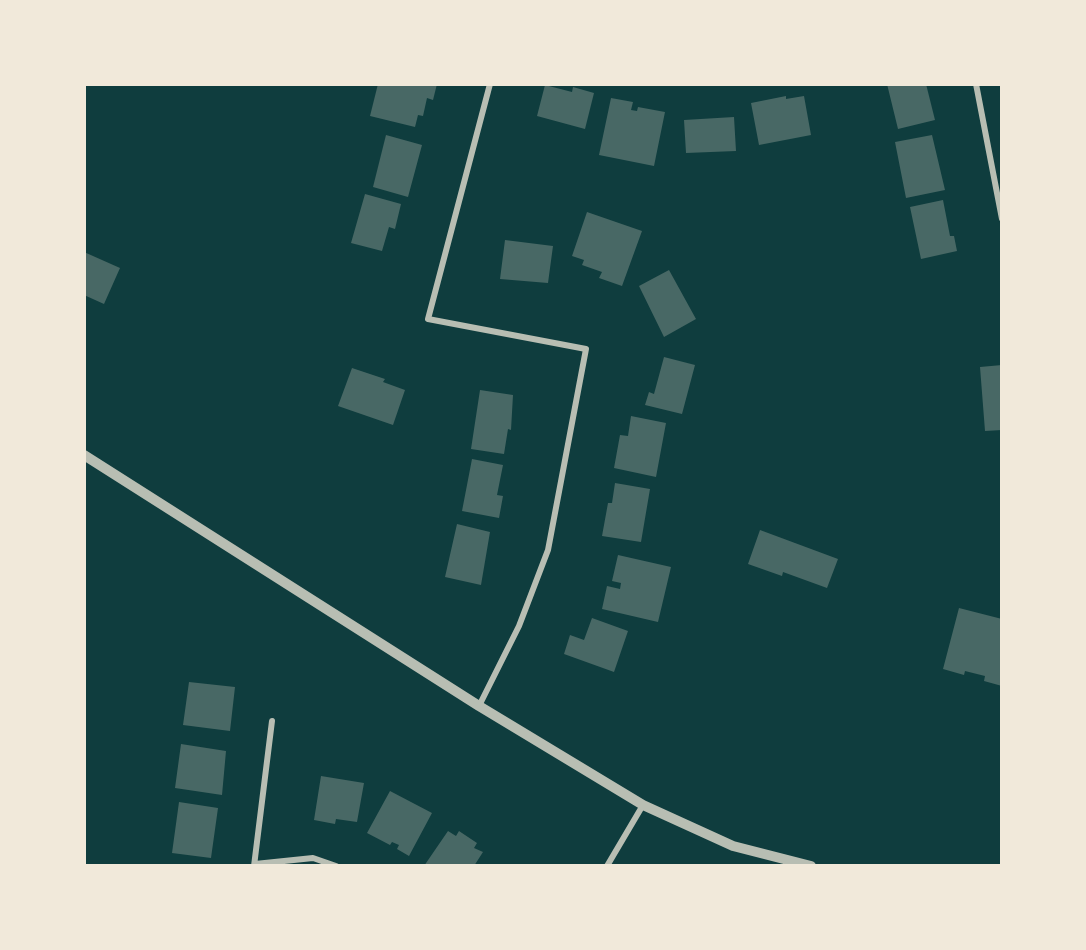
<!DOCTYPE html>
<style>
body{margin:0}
#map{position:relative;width:1086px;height:950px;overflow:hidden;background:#0f3d3e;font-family:"Exo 2",sans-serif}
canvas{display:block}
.frame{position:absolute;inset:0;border:86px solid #f1e9da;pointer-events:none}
</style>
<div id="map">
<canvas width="1086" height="950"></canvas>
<div class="frame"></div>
</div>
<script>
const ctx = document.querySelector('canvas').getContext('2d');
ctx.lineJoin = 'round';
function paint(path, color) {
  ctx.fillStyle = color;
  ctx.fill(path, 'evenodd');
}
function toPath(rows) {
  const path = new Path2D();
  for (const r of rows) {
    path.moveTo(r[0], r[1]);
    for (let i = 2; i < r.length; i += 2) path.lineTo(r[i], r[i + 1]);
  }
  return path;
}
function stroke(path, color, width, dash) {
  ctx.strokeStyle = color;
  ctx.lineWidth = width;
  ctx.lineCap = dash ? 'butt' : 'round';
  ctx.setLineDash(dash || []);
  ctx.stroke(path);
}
paint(toPath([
 [378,84,437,84,433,100,427,98,423,116,418,115,415,127,370,116],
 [887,84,926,84,935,120,898,129],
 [545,85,572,92,573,87,594,93,585,129,537,116],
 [786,96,786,99,804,96,811,135,759,145,751,103],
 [611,98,633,102,631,110,637,111,638,107,665,112,654,166,599,155],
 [734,117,736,151,686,153,684,120],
 [386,135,422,145,408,197,373,187],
 [932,135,945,190,906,198,895,142],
 [365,194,401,204,395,229,389,227,382,251,351,243],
 [943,200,950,236,954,236,957,251,921,259,910,207],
 [587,212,642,231,622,286,599,278,602,272,582,265,584,260,572,256],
 [505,240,553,246,548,283,500,279],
 [84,252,120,268,104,304,84,295],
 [669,270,696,319,664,337,639,286],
 [664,357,695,365,682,414,645,405,649,392,654,394],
 [1002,365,1002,430,985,431,980,367],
 [352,368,385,379,383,382,405,390,393,425,338,406],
 [480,390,513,395,511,430,508,429,504,454,471,449],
 [631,416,666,423,656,477,614,468,620,435,628,436],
 [472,459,503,465,497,495,503,496,499,518,462,511],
 [615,483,650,489,641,542,602,536,608,503,612,503],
 [457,524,490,532,481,585,445,577],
 [760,530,838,559,827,588,783,572,782,576,748,564],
 [618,555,671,567,658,622,602,609,607,586,620,589,621,583,612,581],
 [959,608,1002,619,1002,686,984,681,985,676,965,671,964,675,943,669],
 [592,618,628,631,614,672,564,654,570,635,584,640],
 [189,682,235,687,230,731,183,725],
 [181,744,226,751,222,795,175,788],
 [321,776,364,783,357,822,336,819,335,824,314,820],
 [390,791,432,813,409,856,397,849,399,845,392,842,390,845,367,833],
 [179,802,218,808,211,858,172,853],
 [448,831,456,836,459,831,477,843,474,848,483,852,474,866,424,866]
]), '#486865');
stroke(toPath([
 [976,84,1002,219],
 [479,706,519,626,548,550,586,349,428,319,490,84],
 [255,864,313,858,336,866],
 [254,866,272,721],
 [607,866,643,805]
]), '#b8beb3', 6);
stroke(toPath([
 [84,455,479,706,643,805,733,846,811,866]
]), '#b8beb3', 10);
</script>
